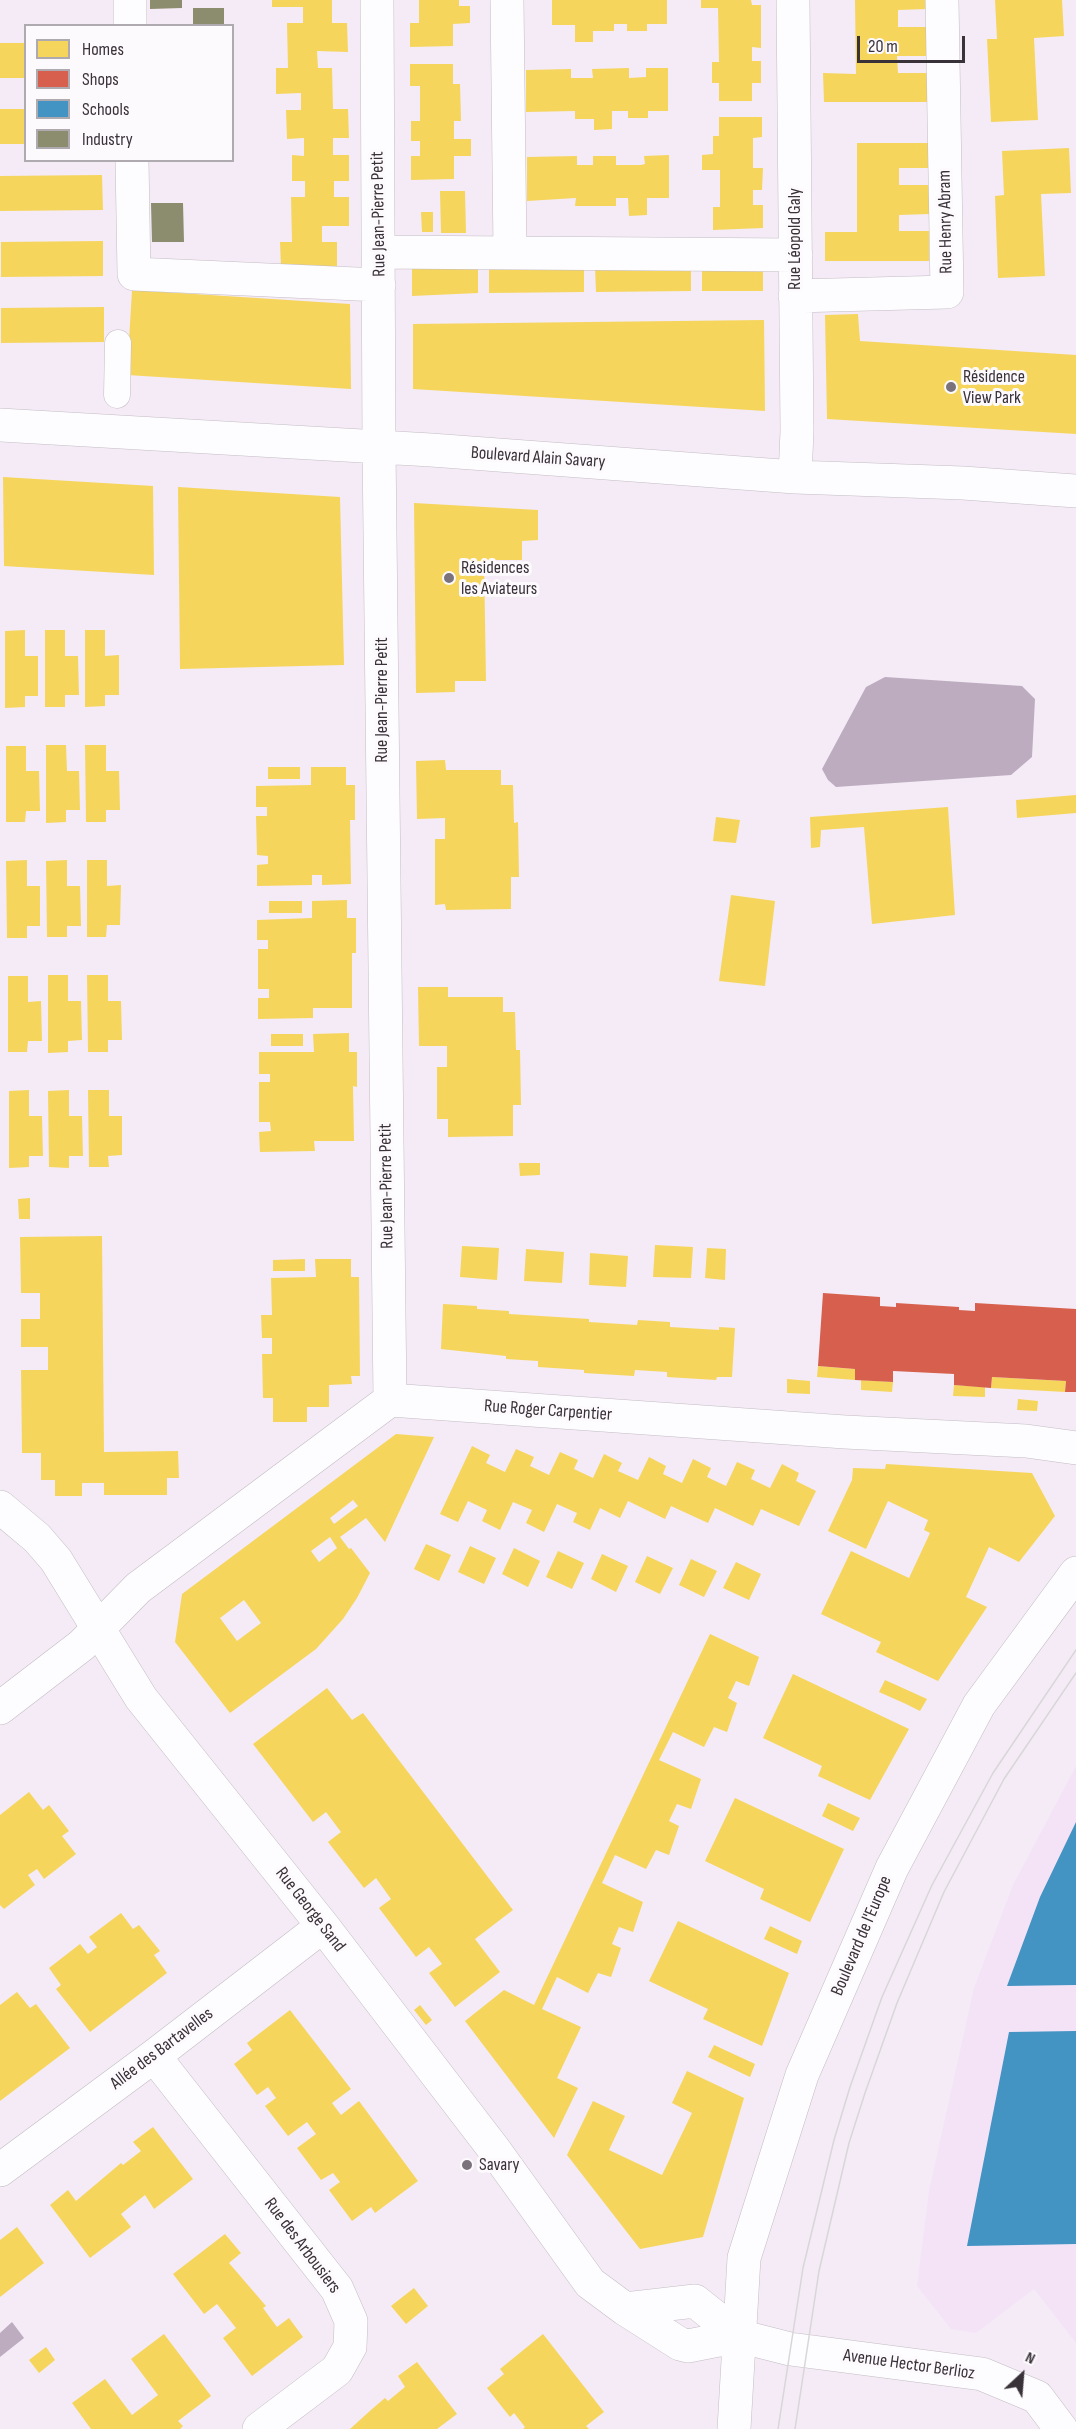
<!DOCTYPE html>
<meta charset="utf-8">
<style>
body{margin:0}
#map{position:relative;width:1076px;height:2429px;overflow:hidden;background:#f4ebf6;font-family:"Sofia Sans Condensed",sans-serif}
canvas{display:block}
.legend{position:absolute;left:24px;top:24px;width:210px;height:138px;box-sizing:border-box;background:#fdfafd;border:2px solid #afaaaf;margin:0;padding:8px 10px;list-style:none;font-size:18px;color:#393239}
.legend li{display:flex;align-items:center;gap:12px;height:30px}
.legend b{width:30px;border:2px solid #afaaaf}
.north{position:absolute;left:992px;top:2345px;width:60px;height:60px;-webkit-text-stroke:4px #fdfafd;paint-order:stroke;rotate:26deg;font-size:16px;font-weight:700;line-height:24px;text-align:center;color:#393239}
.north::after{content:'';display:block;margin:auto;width:21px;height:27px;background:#393239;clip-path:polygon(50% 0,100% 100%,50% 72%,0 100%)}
.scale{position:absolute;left:857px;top:36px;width:108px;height:27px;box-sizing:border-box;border:3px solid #393239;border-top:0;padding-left:8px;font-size:18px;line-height:21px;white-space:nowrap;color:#393239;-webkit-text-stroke:4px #fdfafd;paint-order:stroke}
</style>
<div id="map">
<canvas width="1076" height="2429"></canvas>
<ul class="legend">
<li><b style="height:16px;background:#f6d55c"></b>Homes</li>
<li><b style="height:16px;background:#d6604d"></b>Shops</li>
<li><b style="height:16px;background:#4393c3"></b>Schools</li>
<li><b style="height:16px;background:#8c8c6e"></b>Industry</li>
</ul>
<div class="north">N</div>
<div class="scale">20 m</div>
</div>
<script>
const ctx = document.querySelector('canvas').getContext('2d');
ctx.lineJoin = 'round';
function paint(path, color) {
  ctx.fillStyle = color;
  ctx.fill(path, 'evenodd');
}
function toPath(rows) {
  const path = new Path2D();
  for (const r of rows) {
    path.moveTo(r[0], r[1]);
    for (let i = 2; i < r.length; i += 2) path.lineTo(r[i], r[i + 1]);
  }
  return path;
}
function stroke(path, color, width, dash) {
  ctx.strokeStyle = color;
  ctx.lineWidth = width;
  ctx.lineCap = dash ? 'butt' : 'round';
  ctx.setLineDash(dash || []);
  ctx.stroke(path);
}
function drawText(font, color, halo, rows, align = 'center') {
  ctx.font = font + ' "Sofia Sans Condensed",sans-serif';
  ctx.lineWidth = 6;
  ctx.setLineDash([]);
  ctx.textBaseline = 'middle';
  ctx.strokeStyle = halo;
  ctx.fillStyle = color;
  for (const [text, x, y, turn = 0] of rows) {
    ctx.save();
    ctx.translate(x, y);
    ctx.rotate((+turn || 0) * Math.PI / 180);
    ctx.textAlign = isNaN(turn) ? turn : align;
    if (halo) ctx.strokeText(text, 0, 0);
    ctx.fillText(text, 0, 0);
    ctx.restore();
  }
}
paint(toPath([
 [1076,1766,1076,2343,1034,2289,976,2333,951,2329,917,2286,929,2191,974,1988,1013,1885]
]), '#f4e3f6');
paint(toPath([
 [885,677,1022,686,1035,699,1032,757,1011,775,836,787,828,780,822,769,866,687],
 [12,2322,24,2338,0,2357,0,2333]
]), '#bdabbf');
paint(toPath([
 [272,0,332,0,332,23,347,23,348,52,317,51,318,68,332,68,333,109,348,109,349,138,333,138,333,155,349,155,349,181,334,181,334,197,349,197,349,226,322,226,322,242,337,242,337,271,281,268,280,242,292,242,291,197,305,197,305,181,292,181,292,155,304,156,304,138,287,139,286,110,301,110,301,93,276,94,276,68,288,68,287,23,303,23,303,7,272,7],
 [419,0,459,0,459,6,470,6,470,23,453,24,453,46,410,47,410,23,419,23],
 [552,0,667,0,667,24,647,24,647,31,627,31,627,24,614,24,614,31,593,31,593,42,575,42,575,25,552,25],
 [701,0,751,0,752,5,761,5,761,48,752,47,752,61,761,61,761,83,752,83,752,101,719,101,719,83,712,83,712,62,719,62,718,8,701,8],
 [855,0,927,0,927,9,898,10,898,27,927,27,927,56,897,56,898,73,928,73,927,102,824,102,823,73,856,74],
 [995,0,1062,0,1064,36,1034,38,1038,120,991,122,987,39,997,39],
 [0,43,26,43,26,78,0,78],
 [410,64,453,64,453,84,460,84,461,121,454,121,454,139,471,139,471,156,454,156,454,179,411,180,411,156,420,156,420,141,411,141,411,121,420,121,420,86,410,86],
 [629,68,629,78,646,77,646,68,668,68,668,111,648,111,648,118,628,118,628,111,612,111,612,129,594,130,594,119,575,119,575,111,526,112,526,70,571,69,571,78,593,78,592,69],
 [0,109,26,109,26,144,0,144],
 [719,117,762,117,762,137,753,138,753,168,763,168,762,190,753,190,753,205,763,205,763,228,713,230,713,207,720,207,720,170,702,170,702,155,713,154,713,136,719,136],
 [857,143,928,143,928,168,899,168,899,185,929,185,929,214,899,215,899,231,929,231,929,261,825,261,825,232,857,232],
 [1069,148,1071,193,1041,194,1045,276,998,278,995,196,1004,195,1002,151],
 [669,155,669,198,647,198,647,215,629,216,628,198,616,198,616,206,575,206,576,198,527,201,527,157,577,156,577,165,593,165,593,156,616,156,616,165,641,165,645,164,644,156],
 [102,175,103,210,0,211,0,176],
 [440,191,465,191,466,233,441,233],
 [421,212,433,212,433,232,422,232],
 [103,241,103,276,1,277,1,242],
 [763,265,763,291,702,291,702,266],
 [691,266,691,291,596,292,595,267],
 [584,267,584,292,489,293,489,268],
 [478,268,478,293,412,296,412,269],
 [132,290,350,304,351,389,127,375],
 [104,307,104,342,1,343,1,308],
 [858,314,860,341,1076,355,1076,434,827,419,825,315],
 [764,320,765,411,413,389,413,324],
 [3,477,153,486,154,575,4,566],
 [178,487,340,497,344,665,180,669],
 [414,503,538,510,538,540,522,541,522,560,484,560,486,681,455,681,455,692,416,693],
 [25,630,25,656,38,656,38,696,25,696,25,707,5,708,5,631],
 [45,630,65,630,65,656,78,656,79,695,65,695,65,707,45,707],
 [85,630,105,630,105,656,119,655,119,695,105,695,105,706,85,707],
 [46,745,66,745,67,771,79,771,80,810,66,810,66,822,46,823],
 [85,745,106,745,106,771,119,771,120,810,106,810,106,822,86,822],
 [6,746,26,746,26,771,39,771,40,811,26,811,25,822,6,822],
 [445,760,446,770,501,770,501,785,513,785,514,823,518,822,519,877,511,877,511,909,446,910,445,904,435,905,435,839,445,839,445,818,417,819,416,761],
 [268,767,300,767,300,779,268,779],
 [311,767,346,767,346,785,355,785,355,820,350,820,351,884,322,885,322,875,312,875,312,885,257,886,257,865,268,864,268,856,257,855,256,816,267,816,267,807,256,807,256,786,311,785],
 [1076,795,1076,813,1017,818,1016,800],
 [948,807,955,915,872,924,864,827,821,830,820,847,811,848,810,817],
 [716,817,740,820,736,843,713,841],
 [27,860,27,886,40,886,40,926,27,926,27,938,7,938,6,861],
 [67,860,67,886,80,886,81,926,67,926,67,937,47,937,46,861],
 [87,860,107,860,107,886,121,885,120,925,107,925,106,937,87,937],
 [731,895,775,901,765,986,719,981],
 [347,900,347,918,356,918,356,953,352,953,352,1008,313,1008,313,1018,258,1019,258,998,269,998,269,989,258,989,258,949,268,949,268,940,257,940,257,920,312,918,312,901],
 [269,901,302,901,302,913,269,913],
 [48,975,68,975,68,1001,81,1001,82,1040,68,1041,68,1052,48,1053],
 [87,975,108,975,108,1001,121,1001,122,1040,108,1040,108,1052,88,1052],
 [8,976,28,976,28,1002,41,1001,42,1041,28,1041,27,1052,8,1052],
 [418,987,448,987,448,997,503,997,503,1012,515,1012,516,1050,520,1050,521,1105,513,1105,513,1136,448,1137,448,1119,437,1119,437,1067,447,1067,447,1046,419,1046],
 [349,1033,349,1052,357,1052,357,1087,353,1086,354,1141,314,1141,315,1151,260,1152,259,1132,271,1131,270,1122,259,1122,259,1082,270,1082,270,1074,259,1074,259,1052,314,1052,313,1034],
 [271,1034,303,1034,303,1046,271,1046],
 [29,1090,29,1116,42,1116,43,1156,29,1156,29,1167,9,1168,9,1091],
 [69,1090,69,1116,82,1116,83,1156,69,1156,69,1168,49,1167,48,1091],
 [88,1090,109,1090,109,1116,122,1116,122,1155,108,1156,109,1167,89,1167],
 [519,1163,540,1163,540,1175,520,1176],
 [30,1198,30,1219,19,1219,18,1199],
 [102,1236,104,1452,178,1451,179,1478,167,1478,167,1495,104,1495,104,1483,82,1483,82,1496,55,1496,55,1480,41,1480,41,1453,22,1453,21,1370,48,1370,48,1347,21,1347,21,1319,40,1319,40,1293,21,1293,20,1237],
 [655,1245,693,1247,691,1278,653,1277],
 [462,1246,499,1248,497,1280,460,1277],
 [707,1248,726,1249,725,1280,705,1278],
 [526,1249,564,1252,562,1283,524,1281],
 [590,1253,628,1256,626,1287,589,1285],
 [305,1259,305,1271,273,1271,273,1260],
 [315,1259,351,1259,351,1277,359,1277,360,1376,351,1376,352,1384,329,1385,329,1407,307,1407,307,1422,273,1422,273,1398,263,1398,262,1354,272,1354,272,1338,262,1338,261,1315,272,1315,271,1278,316,1277],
 [443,1304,477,1306,477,1309,509,1311,509,1314,589,1319,589,1322,637,1325,638,1320,670,1322,670,1327,719,1330,719,1327,735,1328,732,1377,717,1377,716,1380,667,1377,667,1372,635,1370,634,1376,584,1373,584,1370,538,1367,538,1361,506,1359,506,1356,441,1349],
 [818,1366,855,1369,855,1380,817,1377],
 [992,1377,1066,1381,1065,1392,991,1388],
 [787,1379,810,1381,810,1394,787,1393],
 [861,1380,893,1382,892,1392,861,1390],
 [954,1385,985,1387,985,1397,953,1396],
 [1018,1399,1038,1401,1037,1411,1017,1410],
 [396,1434,434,1437,385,1542,366,1518,340,1537,349,1549,351,1548,370,1573,357,1598,343,1619,316,1649,230,1713,175,1642,182,1594],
 [353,1500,358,1506,334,1524,330,1518],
 [330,1537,337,1548,319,1562,311,1551],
 [244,1600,261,1623,237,1641,220,1618],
 [472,1446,490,1455,486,1463,505,1472,516,1449,534,1457,530,1466,549,1475,560,1452,578,1460,574,1469,593,1478,604,1454,622,1463,618,1471,638,1480,649,1457,666,1466,663,1474,682,1483,693,1459,711,1468,707,1477,726,1486,737,1462,755,1470,751,1479,770,1488,782,1464,799,1473,796,1481,816,1491,799,1526,761,1509,753,1526,715,1508,708,1523,671,1506,665,1519,628,1501,620,1518,600,1508,590,1530,573,1522,577,1513,557,1504,544,1532,526,1523,532,1510,513,1502,500,1530,482,1521,487,1510,468,1501,458,1522,440,1514],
 [886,1464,1032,1473,1055,1516,1019,1562,989,1547,966,1597,987,1607,938,1681,876,1652,881,1642,821,1614,851,1551,909,1578,930,1533,924,1530,928,1520,888,1501,866,1549,828,1531,852,1480,853,1468,885,1469],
 [426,1544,451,1555,439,1581,414,1569],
 [470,1546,496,1558,484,1584,458,1572],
 [514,1548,540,1561,528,1587,502,1574],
 [558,1551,584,1563,572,1589,546,1577],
 [602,1554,628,1566,616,1592,591,1579],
 [647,1556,673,1568,660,1594,635,1582],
 [691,1559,717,1571,704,1597,679,1585],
 [736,1562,761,1574,749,1600,723,1588],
 [710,1634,759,1657,749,1686,736,1681,728,1698,737,1703,727,1732,714,1727,704,1747,673,1732,659,1760,701,1779,691,1809,677,1804,669,1821,679,1826,669,1855,656,1850,646,1869,615,1855,602,1883,643,1902,633,1932,619,1927,612,1944,621,1948,611,1977,598,1973,588,1993,557,1977,542,2009,581,2027,557,2078,578,2088,554,2138,465,2021,504,1990,534,2005],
 [793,1674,909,1729,870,1800,818,1776,822,1766,763,1738],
 [885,1680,927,1699,920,1711,906,1704,879,1692],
 [327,1688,352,1720,363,1713,513,1910,475,1939,500,1972,455,2007,429,1973,442,1964,429,1947,416,1957,379,1908,391,1899,376,1878,364,1888,328,1842,341,1832,326,1812,313,1822,253,1744],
 [29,1792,43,1810,49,1805,69,1831,62,1836,76,1854,44,1879,37,1869,28,1875,35,1885,4,1909,0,1905,0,1815],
 [735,1798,844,1849,810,1922,760,1899,764,1889,705,1861],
 [828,1803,860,1818,853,1831,822,1816],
 [121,1913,133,1929,139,1925,160,1951,154,1955,167,1973,90,2032,56,1989,61,1985,49,1968,80,1944,88,1954,97,1947,89,1937],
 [678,1921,789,1973,762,2046,703,2019,708,2009,649,1981],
 [770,1926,802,1941,797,1954,764,1939],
 [17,1992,30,2008,36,2004,70,2048,0,2101,0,2005],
 [420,2005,432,2020,426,2025,414,2010],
 [290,2010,351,2089,332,2103,341,2115,359,2101,418,2181,375,2213,371,2207,352,2221,329,2190,340,2182,333,2173,321,2180,297,2148,316,2134,307,2122,288,2136,265,2106,276,2098,268,2087,257,2095,234,2064,252,2050,247,2043],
 [714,2045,755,2064,750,2077,708,2057],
 [687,2071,744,2098,703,2237,640,2249,567,2155,593,2101,625,2116,609,2150,662,2175,692,2113,672,2103],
 [153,2127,193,2179,154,2209,145,2195,131,2206,121,2214,131,2227,90,2258,50,2205,68,2190,76,2201,121,2163,123,2165,141,2151,133,2142],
 [17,2227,44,2263,0,2297,0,2240],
 [225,2234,241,2253,229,2263,266,2306,263,2308,277,2327,289,2318,303,2337,252,2376,223,2338,236,2328,217,2304,204,2314,173,2274],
 [414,2288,428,2306,406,2324,391,2306],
 [164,2334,211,2396,178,2421,183,2426,180,2429,91,2429,72,2403,105,2379,132,2415,158,2395,131,2359],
 [543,2334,604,2412,586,2426,589,2429,523,2429,525,2427,514,2413,510,2417,487,2388,504,2374,500,2369],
 [46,2347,55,2360,39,2373,29,2360],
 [417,2362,457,2414,437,2429,350,2429,372,2409,385,2398,388,2401,405,2387,398,2376]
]), '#f6d55c');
paint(toPath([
 [823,1293,880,1297,880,1306,896,1307,896,1303,959,1307,959,1310,975,1311,975,1303,1076,1309,1076,1392,1065,1392,1066,1381,992,1377,991,1388,954,1385,954,1374,893,1371,893,1382,855,1380,855,1369,818,1366]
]), '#d6604d');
paint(toPath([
 [1076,1822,1076,1985,1007,1986,1040,1897],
 [1076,2031,1076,2244,967,2246,1009,2032]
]), '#4393c3');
paint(toPath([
 [150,0,182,0,182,8,150,9],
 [193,8,224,8,224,26,193,26],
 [151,203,183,203,184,242,152,242]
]), '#8c8c6e');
const pedestrian = toPath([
 [117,395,118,343]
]);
const minor = toPath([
 [130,0,130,26],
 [377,0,379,447,390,1400],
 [507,0,510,252],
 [793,0,797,431,795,477],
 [132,160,134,274,379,285],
 [379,252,796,255],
 [795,296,947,292,942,0],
 [0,425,431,450,795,477,963,483,1076,491],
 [0,1507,37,1538,56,1560,141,1698,323,1926,493,2148,590,2283,625,2309,680,2344,688,2346,739,2336],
 [0,1708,82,1645,138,1588,390,1400,845,1432,1026,1441,1076,1448],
 [154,2056,337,2289,351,2321,350,2347,337,2370,259,2429],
 [0,2170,154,2056,323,1926],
 [625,2309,695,2301,739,2336,790,2349,982,2374,1037,2397,1061,2429],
 [734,2429,744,2258,802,2075,892,1868,979,1705,1076,1573]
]);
stroke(pedestrian, '#c3bcc4', 27);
stroke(minor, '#c3bcc4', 34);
stroke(pedestrian, '#fdfcfe', 26);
stroke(minor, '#fdfcfe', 33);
stroke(toPath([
 [778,2429,803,2268,834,2140,850,2087,882,1997,932,1885,993,1773,1076,1650],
 [795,2429,819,2271,849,2143,865,2093,897,2003,944,1892,1004,1779,1076,1673]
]), '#d8d6d8', 1.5);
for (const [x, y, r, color] of [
 [951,387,6,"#7a737b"],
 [449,578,6,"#7a737b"],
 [467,2165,6,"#7a737b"]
]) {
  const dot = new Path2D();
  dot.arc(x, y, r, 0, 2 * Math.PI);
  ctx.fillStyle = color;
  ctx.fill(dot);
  stroke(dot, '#fdfafd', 2);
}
drawText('18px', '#393239', '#fdfafd', [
 ["Rue Jean-Pierre Petit",379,214,-91],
 ["Rue Henry Abram",946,222,-91],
 ["Rue Léopold Galy",795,239,-90],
 ["Boulevard Alain Savary",538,458,4],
 ["Rue Jean-Pierre Petit",382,700,-90],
 ["Rue Jean-Pierre Petit",387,1186,-91],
 ["Rue Roger Carpentier",548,1411,4],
 ["Rue George Sand",310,1910,52],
 ["Boulevard de l'Europe",862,1936,-67],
 ["Allée des Bartavelles",162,2049,-37],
 ["Rue des Arbousiers",302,2246,53],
 ["Avenue Hector Berlioz",909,2365,8]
]);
drawText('18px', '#393239', '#fdfafd', [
 ["Résidence",963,377],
 ["View Park",963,398],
 ["Résidences",461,568],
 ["les Aviateurs",461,589],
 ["Savary",479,2165]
], 'left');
</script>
